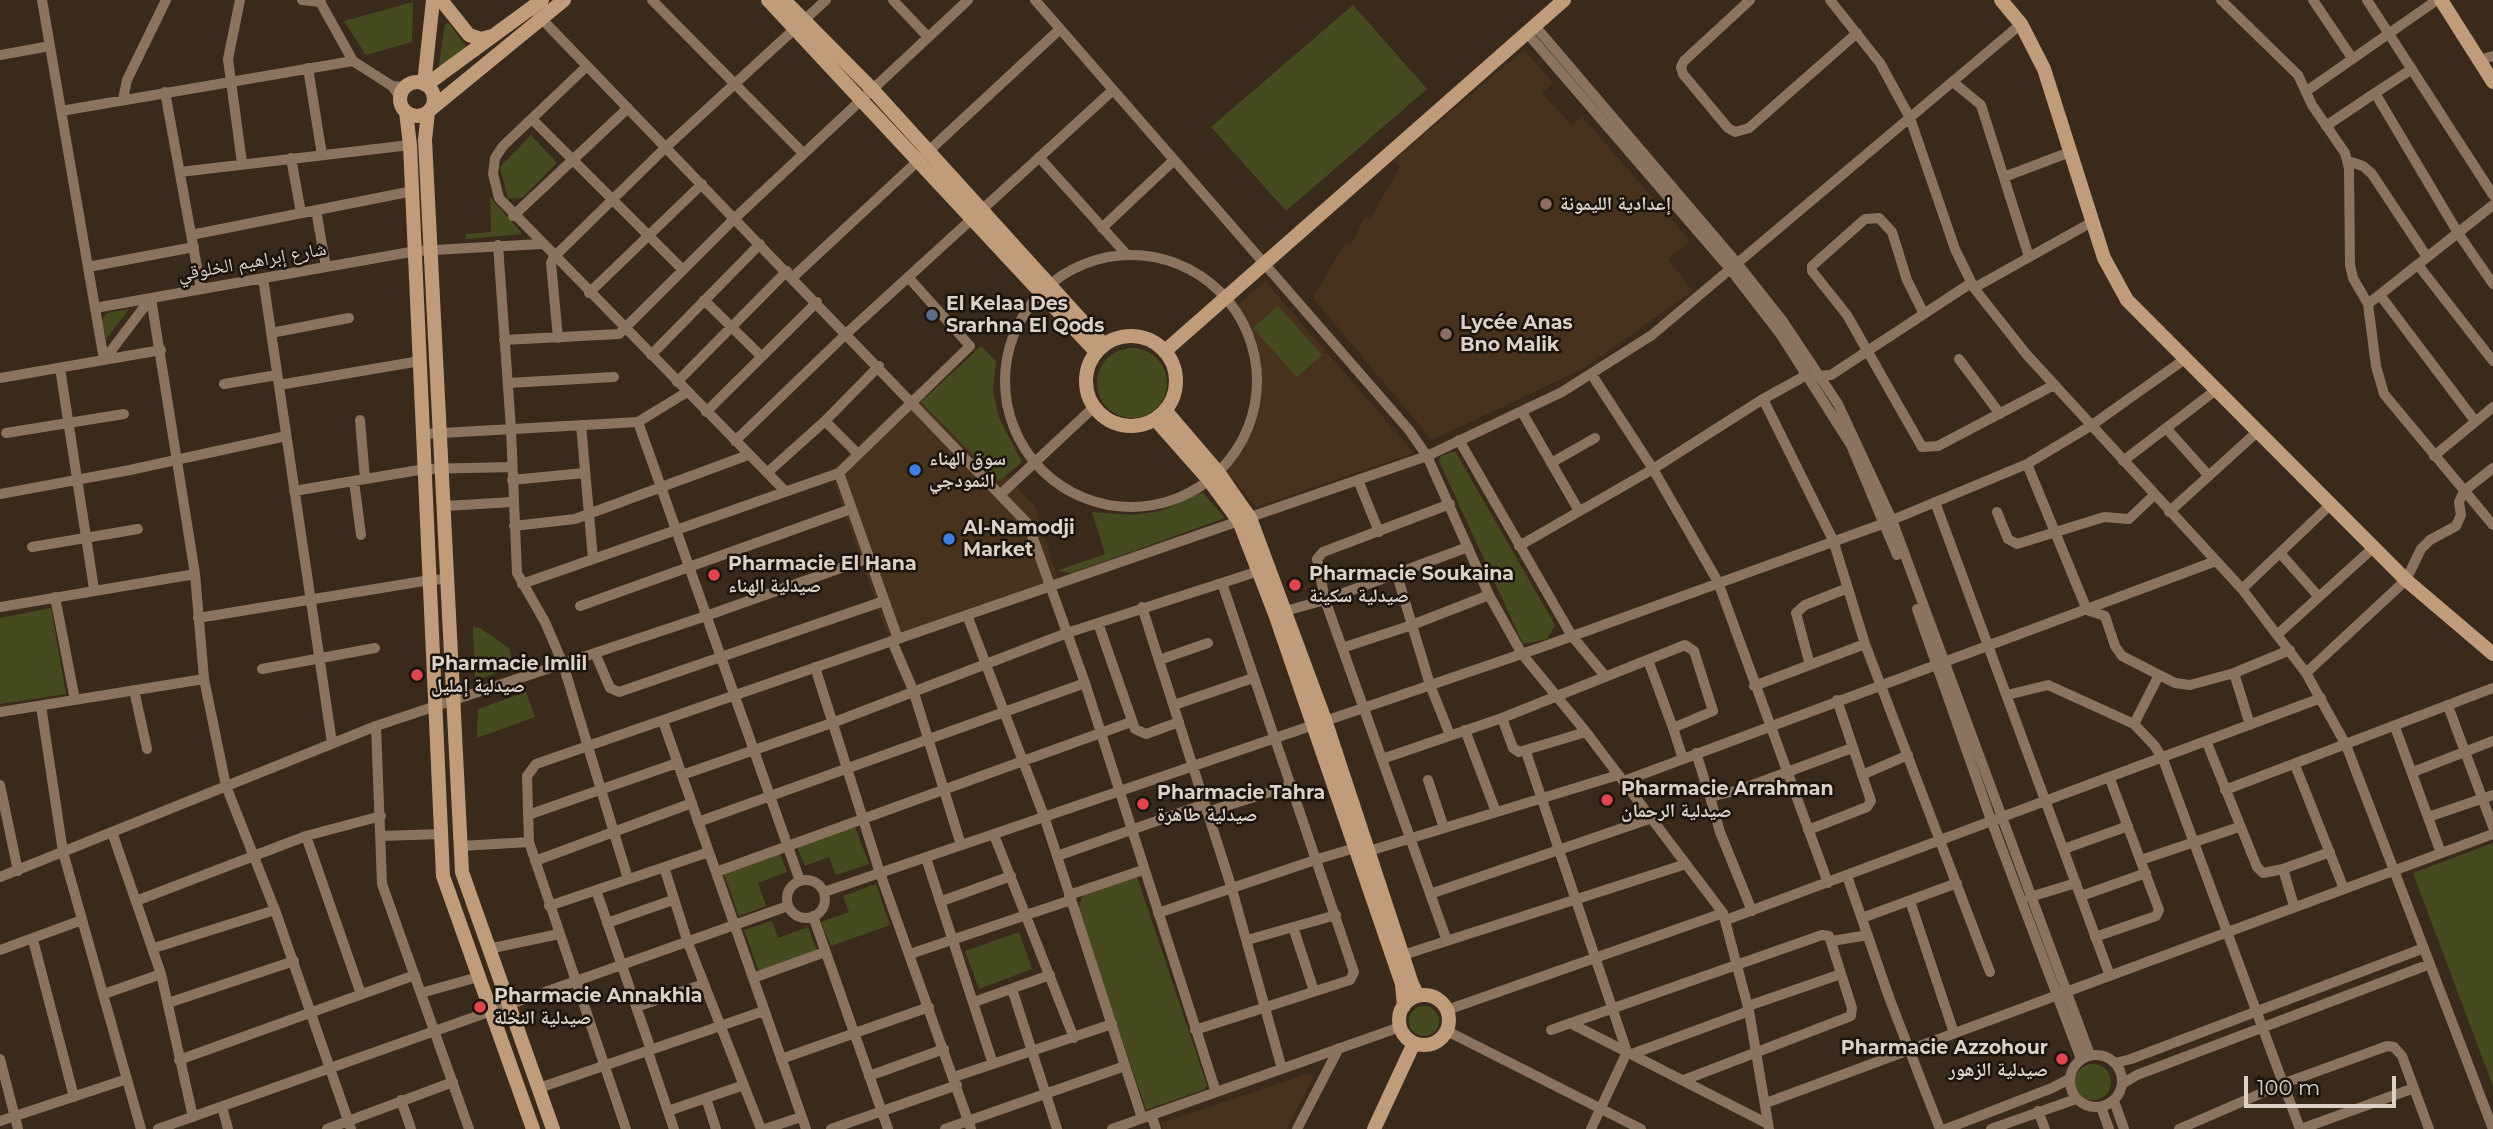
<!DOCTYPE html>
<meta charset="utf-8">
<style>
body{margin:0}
#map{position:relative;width:2493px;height:1129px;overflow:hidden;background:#392a1b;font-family:Montserrat,sans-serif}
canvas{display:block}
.scale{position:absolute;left:2244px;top:1076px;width:152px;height:32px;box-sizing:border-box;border:4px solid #dbd1c8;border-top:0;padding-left:9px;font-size:21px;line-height:24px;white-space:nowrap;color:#dbd1c8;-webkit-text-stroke:5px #1b140d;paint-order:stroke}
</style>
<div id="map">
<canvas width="2493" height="1129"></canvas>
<div class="scale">100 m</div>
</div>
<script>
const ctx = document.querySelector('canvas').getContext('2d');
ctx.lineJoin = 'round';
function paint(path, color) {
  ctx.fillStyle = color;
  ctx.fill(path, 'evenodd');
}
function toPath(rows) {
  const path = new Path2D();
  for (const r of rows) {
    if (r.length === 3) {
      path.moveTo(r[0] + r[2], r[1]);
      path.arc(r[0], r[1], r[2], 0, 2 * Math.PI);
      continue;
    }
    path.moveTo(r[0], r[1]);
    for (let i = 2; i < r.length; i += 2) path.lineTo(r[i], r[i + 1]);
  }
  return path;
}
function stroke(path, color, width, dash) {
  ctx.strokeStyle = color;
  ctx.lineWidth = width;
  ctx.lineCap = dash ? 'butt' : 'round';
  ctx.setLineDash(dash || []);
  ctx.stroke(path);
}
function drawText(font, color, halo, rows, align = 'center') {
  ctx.font = font + ' Montserrat,"Noto Naskh Arabic",sans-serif';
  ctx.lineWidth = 5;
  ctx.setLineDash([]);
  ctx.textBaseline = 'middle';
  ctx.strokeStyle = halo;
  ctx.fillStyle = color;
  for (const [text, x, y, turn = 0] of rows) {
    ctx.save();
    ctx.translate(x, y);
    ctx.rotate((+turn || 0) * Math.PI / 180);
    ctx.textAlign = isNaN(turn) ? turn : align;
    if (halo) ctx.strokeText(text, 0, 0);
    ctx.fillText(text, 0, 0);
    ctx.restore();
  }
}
paint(toPath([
 [1524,49,1553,83,1542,93,1571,125,1582,116,1690,241,1668,260,1693,291,1581,370,1432,440,1313,298,1345,243,1351,245,1365,217,1370,219,1400,167,1394,160],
 [1265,281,1414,453,1256,507,1227,472,1252,431,1262,390,1260,356,1256,339,1238,305],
 [919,387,1035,506,1061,588,891,645,830,472],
 [1310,1073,1313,1078,1287,1129,1163,1129,1161,1123]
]), '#46321d');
paint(toPath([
 [413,2,412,42,366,55,344,21],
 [1353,5,1427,89,1286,211,1211,127],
 [449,23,467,48,442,67,439,65,445,24],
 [531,135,557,163,522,198,508,199,500,167],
 [490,197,521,232,521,234,466,239,466,234,491,232],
 [1278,306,1322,355,1297,377,1253,328],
 [129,309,106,339,102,320,107,313],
 [981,346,996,361,993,391,999,418,1022,462,999,481,921,402],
 [1132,383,35],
 [1455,451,1555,625,1547,639,1523,644,1439,461,1441,456],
 [1202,492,1225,518,1072,573,1056,571,1105,554,1092,512,1133,515,1160,511],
 [51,608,66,694,0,704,0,618],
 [473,627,480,628,509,648,514,667,475,680],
 [526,692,535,717,477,738,478,709],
 [855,827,869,864,836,875,829,857,805,866,797,847],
 [2493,843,2493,1086,2413,873],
 [780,854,787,872,758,883,766,906,739,916,724,874],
 [1137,877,1207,1085,1205,1089,1146,1110,1078,909,1083,895],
 [876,884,890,925,831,946,821,922,849,912,843,896],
 [772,921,778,938,808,927,817,951,759,972,744,930],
 [1019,932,1032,969,979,989,965,951],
 [1424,1021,15],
 [2093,1082,18]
]), '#464b1f');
stroke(toPath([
 [42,0,104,360],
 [240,0,228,59,242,163],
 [302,0,321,2],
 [319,0,353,61],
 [652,0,803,153],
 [893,0,927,36],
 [1035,0,1409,430,1427,456,1489,595,1522,654,1586,732,1723,913,1749,1011,1769,1129],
 [1750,0,1684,61,1681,67,1683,74,1728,128,1735,132,1749,128,1857,33],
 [1830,0,1880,63,1910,118,1955,249,1974,288,2027,355,2242,589,2306,673,2346,745,2493,1129],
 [2221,0,2298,75,2312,105,2345,153,2349,168,2350,265,2353,278,2368,304,2376,366,2384,394,2493,525],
 [2313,0,2352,58],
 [2367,0,2493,195],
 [537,14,1028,524,1085,683,1216,1092],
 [1535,26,1737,263,1782,320,1838,404,1892,520,2090,1055],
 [1527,33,1730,269,1781,335,1851,445,1897,555],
 [0,55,50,46],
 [2479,60,2493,56],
 [586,67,503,146,495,158,493,174,499,198,785,491],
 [308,68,322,155],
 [1953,82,1981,105,2029,257],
 [2308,90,2437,0],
 [165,92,201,289],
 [2375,93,2412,69],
 [400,97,392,86,405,87],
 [123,99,127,80,166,0],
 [61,111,353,61,392,86],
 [532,119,683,270],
 [2326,126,2375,93,2458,233,2493,284],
 [1039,157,1127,255],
 [291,158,301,213],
 [2348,161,2363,166,2372,174,2427,257],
 [180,172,410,145],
 [2004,177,2070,152],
 [316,210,326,267],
 [513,216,628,108],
 [1102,228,1174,160],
 [191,235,413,191],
 [498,245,511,429,517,573,545,622,563,664,628,879],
 [1131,381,126],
 [2418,265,2493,361],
 [88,267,194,247],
 [793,277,1060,29],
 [263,278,332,743],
 [1974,288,2092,222],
 [589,293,702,184],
 [2380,295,2475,421],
 [151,298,195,574,204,679,226,786,275,910,351,1129],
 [704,300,761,356],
 [2368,304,2493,205],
 [95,308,416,251,541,244],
 [1924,314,1907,280,1892,232,1879,218,1865,219,1812,266,1812,271,1847,315,1922,447,1938,446,2054,385],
 [271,333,349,318],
 [558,338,551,263,554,257,666,147,826,0],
 [504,340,619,334,735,218,968,0],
 [651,355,760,244],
 [1959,359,2000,414],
 [104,360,151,298],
 [60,368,94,589],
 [1592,375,1653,469,1718,582,1828,883],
 [0,378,161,350],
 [677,382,787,271],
 [508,383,614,377],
 [224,384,277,375],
 [279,385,420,361],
 [1763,399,1833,540,1865,644,1990,972],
 [706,412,817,302],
 [1522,412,1579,511],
 [360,420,365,479],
 [825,421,858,454],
 [638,422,800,881],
 [581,425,593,559],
 [2166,428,2209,476],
 [6,433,124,414],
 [424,434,638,422,687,392],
 [1459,440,1572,636,1606,677],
 [735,441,847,333,1113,90],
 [2434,456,2493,407],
 [2123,461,2216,390],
 [1551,463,1595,438],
 [2027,464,2087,610,2105,616,2115,646,2122,656,2175,683,2190,685,2234,673,2290,650],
 [767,473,825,421,879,366],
 [839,473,898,639],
 [512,480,584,473],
 [1358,480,1379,532],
 [354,481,361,535],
 [294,491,425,469,512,467],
 [0,494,130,470,286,436],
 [1001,494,1094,407],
 [1935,502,2110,976],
 [445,506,513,502],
 [1997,512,2008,539,2017,544,2104,517,2129,519,2154,495],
 [2169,512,2257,432],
 [514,526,575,519,748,455],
 [1519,546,1653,469,1763,399,1803,377,1831,375,1971,283],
 [32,547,138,529],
 [2280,553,2319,597],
 [1397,575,1430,685,1450,735],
 [522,584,839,473,970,346,908,277],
 [2242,589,2330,505],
 [55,597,75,700],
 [580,606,851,509],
 [0,607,195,574],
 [1142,607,1232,889,1282,1069],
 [1917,609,1991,820,2081,1059],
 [1278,613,1325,600,1468,547],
 [967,615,1044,816,1142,1118],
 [198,618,430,580,449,579],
 [1098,623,1135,729,1146,734,1179,722],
 [2278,634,2373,548],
 [892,641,913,690,961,845],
 [1342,648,1412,625,1489,595],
 [595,653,610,688,619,692,884,601],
 [1159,660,1208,643],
 [1648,660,1673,728],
 [1810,665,1796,613,1805,605,1848,588],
 [815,667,880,873,971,1129],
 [262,669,375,648],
 [2234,673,2250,725],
 [2306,673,2406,580,2421,549,2430,540,2456,526,2461,515,2459,502,2464,491,2493,468],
 [1754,686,1865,644],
 [134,690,147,749],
 [2007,695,2048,685,2134,724,2154,745,2163,759,2300,1129],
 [1174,705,1253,678],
 [41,706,63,852,141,1129],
 [2448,706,2493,827],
 [0,712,204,679],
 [1502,718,1513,748,1519,752,1586,732],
 [663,721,806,1129],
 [2134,724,2159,675],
 [376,726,382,884,469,1129],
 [2395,727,2441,853],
 [1465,730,1496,812],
 [2207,743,2257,867,2263,873,2283,869,2294,906],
 [1526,752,1627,1052,1591,1129],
 [1696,753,1710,797],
 [1382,759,1502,718,1685,645,1694,651,1713,711,1673,728,1683,759],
 [2295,765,2344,889],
 [2413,772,2493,741],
 [682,775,832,723,1067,633,1259,571],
 [1862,775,1908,755],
 [1428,780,1444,828],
 [1624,781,2216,561],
 [0,785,18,871],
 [2225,790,2493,688],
 [1207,812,1292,785],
 [528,815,677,763],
 [2428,817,2493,795],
 [698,822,1085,683],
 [1808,830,1867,807,1871,801,1837,700],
 [112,832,161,974,193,1117],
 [994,835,1074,1038],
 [306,836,361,994],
 [381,836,441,834],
 [461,846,529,842],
 [2064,849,2128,826],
 [1057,856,1205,804],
 [926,858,993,1064],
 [2141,860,2239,827],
 [535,861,692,803],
 [664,867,688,943,761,1129],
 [2283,869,2330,852],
 [716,872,1131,722],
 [1847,876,1890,1000,1940,1129],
 [0,877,376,726,706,616,869,558],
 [806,899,19],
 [596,890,651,1050],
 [824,892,1545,646,1885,523,2027,464,2092,425,2185,359],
 [1430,894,1652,818],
 [1069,895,1143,870],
 [2081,896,2146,873],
 [2030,897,2076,883],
 [136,901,306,836,381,816],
 [942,901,1011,876],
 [1910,901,1954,1033],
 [549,906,709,852],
 [1752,911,1720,832,1710,797,1739,790,1852,748],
 [1158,913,1318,859,1355,848,1369,851,1618,775],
 [813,916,888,1129],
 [1862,918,1957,883],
 [1726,920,2321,698],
 [607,923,673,900],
 [1293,927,1314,991],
 [2095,937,2156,916,2159,910,2110,779],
 [33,940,74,1097],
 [1247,940,1336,915],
 [1447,941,1325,600,1317,559,1323,552,1450,504],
 [1832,941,1868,935],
 [154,948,275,910],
 [488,949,559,934],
 [0,950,82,920],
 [910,954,1071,900],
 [1403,955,1686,864],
 [753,978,825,952],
 [1012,989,1057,1129],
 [421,993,478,977],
 [104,994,161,974],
 [974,1002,1050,975],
 [168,1003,294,961],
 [1748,1006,1841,974],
 [636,1007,704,984],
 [1447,1010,1723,913],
 [1570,1023,1768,1124],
 [1195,1030,1350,980,1354,972,1222,583],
 [1551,1030,1822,935,1829,936,1852,1008,1851,1016,1684,1080],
 [1447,1031,1641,1129],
 [648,1052,674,1129],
 [1632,1054,1749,1011],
 [2096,1081,26],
 [0,1059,18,1129],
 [781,1059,929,1007],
 [179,1060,415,975],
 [2115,1063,2131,1059,2424,948],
 [869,1076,944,1049],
 [954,1077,1112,1024],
 [2122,1084,2137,1075,2430,964],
 [539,1088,764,1011],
 [401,1100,411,1129],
 [2114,1101,2124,1129],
 [1766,1103,2493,834],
 [222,1107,228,1129],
 [2101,1107,2109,1129],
 [668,1111,706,1098],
 [2038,1111,2045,1129],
 [1151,1115,1156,1129],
 [0,1121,127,1079],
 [158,1129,788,906],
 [327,1129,453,1082],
 [626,1129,529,842,527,776,536,764,1427,456,1562,392,1652,335,2021,24],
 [716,1129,706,1098,744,1085],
 [765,1129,801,1117],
 [831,1129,957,1085],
 [945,1129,1125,1066],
 [1112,1129,1400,1027],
 [1297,1129,1339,1048],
 [1946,1129,2052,1088,2069,1079],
 [1991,1129,2076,1099],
 [2179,1129,2285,1083,2387,1046,2394,1047,2402,1056,2429,1129],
 [2301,1129,2414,1088]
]), '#8b745f', 10);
stroke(toPath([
 [441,0,469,35,481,39,492,36],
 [768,0,1096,352],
 [784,0,872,89,1104,345],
 [2001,0,2021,24,2044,69,2104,258,2127,300,2406,580,2493,654],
 [2441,0,2493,82],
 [417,99,17],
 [424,84,433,0],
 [426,85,542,0],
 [431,109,564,0],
 [406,112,410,145,443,876,533,1129],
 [428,112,425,140,462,872,553,1129],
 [1131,381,45],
 [1165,351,1564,0],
 [1165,410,1218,472,1250,518,1325,720,1412,984,1418,996],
 [1155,419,1209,480,1239,521,1275,614,1402,984,1404,1006],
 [1424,1020,25],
 [1374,1129,1414,1043]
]), '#c19c7a', 14);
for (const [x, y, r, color] of [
 [1546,204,7,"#8d6e63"],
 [932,315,7,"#5c6f8a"],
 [1446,334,7,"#8d6e63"],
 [915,470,7,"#3f7fe0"],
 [949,539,7,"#3f7fe0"],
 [714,575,7,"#e0444e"],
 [1295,585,7,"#e0444e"],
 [417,675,7,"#e0444e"],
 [1607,800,7,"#e0444e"],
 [1143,804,7,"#e0444e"],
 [480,1007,7,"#e0444e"],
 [2062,1059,7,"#e0444e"]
]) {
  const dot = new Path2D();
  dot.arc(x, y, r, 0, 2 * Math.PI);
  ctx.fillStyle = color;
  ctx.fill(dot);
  stroke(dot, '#1b140d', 2.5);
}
drawText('bold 19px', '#dbd1c8', '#1b140d', [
 ["إعدادية الليمونة",1560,204],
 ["El Kelaa Des",946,304],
 ["Srarhna El Qods",946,326],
 ["Lycée Anas",1460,323],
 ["Bno Malik",1460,345],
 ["سوق الهناء",929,459],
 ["النمودجي",929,481],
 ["Al-Namodji",963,528],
 ["Market",963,550],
 ["Pharmacie El Hana",728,564],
 ["صيدلية الهناء",728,586],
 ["Pharmacie Soukaina",1309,574],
 ["صيدلية سكينة",1309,596],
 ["Pharmacie Imlil",431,664],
 ["صيدلية إمليل",431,686],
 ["Pharmacie Arrahman",1621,789],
 ["صيدلية الرحمان",1621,811],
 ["Pharmacie Tahra",1157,793],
 ["صيدلية طاهرة",1157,815],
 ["Pharmacie Annakhla",494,996],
 ["صيدلية النخلة",494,1018],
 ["Pharmacie Azzohour",2048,1048,"right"],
 ["صيدلية الزهور",2048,1070,"right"]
], 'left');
drawText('19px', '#dbd1c8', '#1b140d', [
 ["شارع إبراهيم الخلوقي",252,262,-10]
]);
</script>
